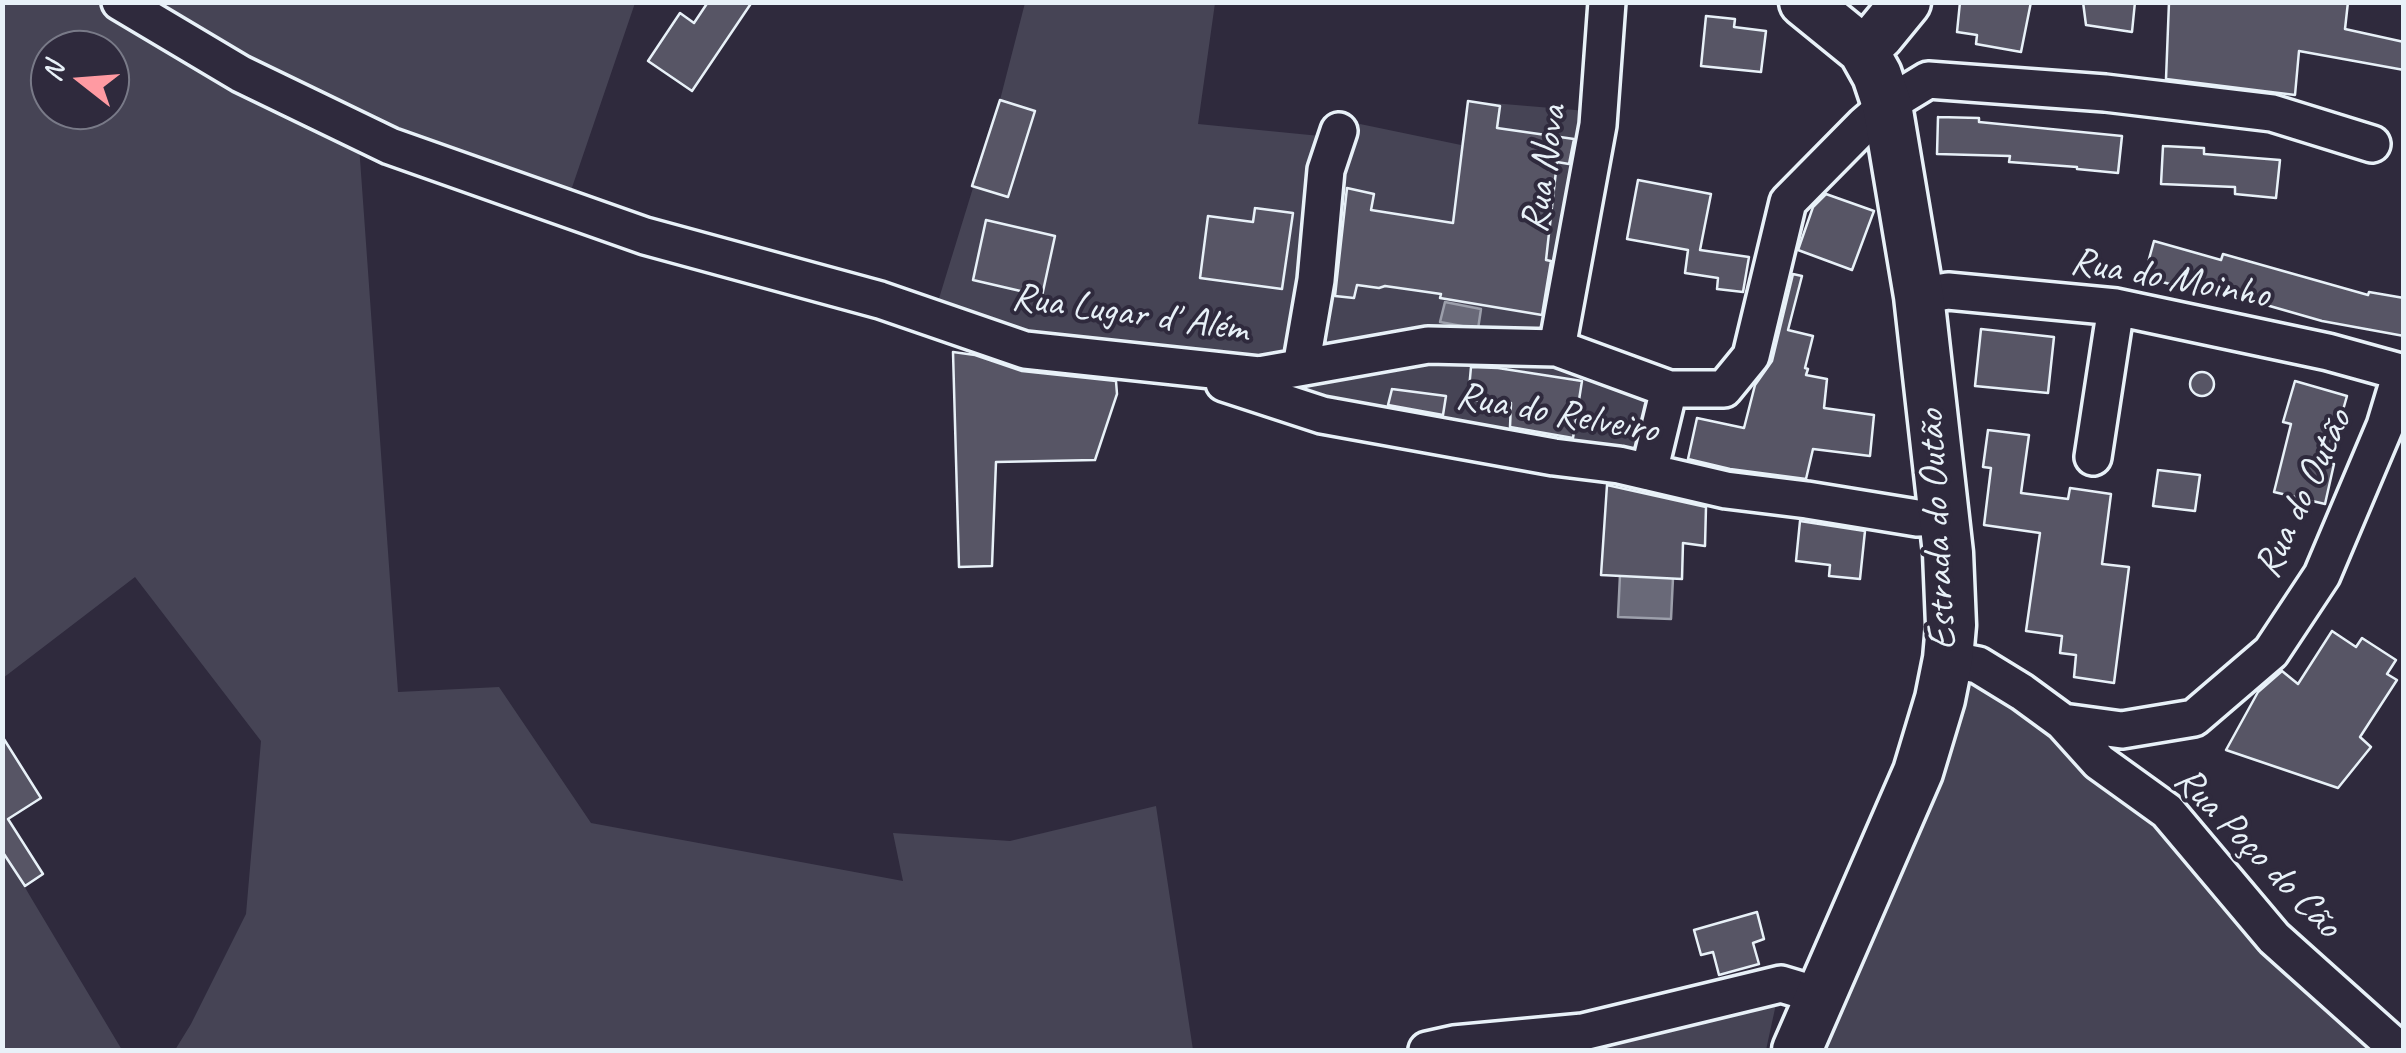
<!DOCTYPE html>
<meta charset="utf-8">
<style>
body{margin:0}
#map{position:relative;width:2406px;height:1053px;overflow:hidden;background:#2f2a3d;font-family:Caveat,sans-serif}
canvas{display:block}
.frame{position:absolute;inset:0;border:5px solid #e8f1f8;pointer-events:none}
.north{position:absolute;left:30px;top:30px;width:100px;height:100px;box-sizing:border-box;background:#2f2a3d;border:2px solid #797a88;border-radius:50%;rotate:287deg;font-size:28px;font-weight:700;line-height:40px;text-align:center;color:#e8f1f8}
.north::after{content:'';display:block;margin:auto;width:35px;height:45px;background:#ff9aa2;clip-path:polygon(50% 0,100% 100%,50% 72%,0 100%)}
</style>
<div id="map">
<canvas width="2406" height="1053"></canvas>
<div class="frame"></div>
<div class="north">N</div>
</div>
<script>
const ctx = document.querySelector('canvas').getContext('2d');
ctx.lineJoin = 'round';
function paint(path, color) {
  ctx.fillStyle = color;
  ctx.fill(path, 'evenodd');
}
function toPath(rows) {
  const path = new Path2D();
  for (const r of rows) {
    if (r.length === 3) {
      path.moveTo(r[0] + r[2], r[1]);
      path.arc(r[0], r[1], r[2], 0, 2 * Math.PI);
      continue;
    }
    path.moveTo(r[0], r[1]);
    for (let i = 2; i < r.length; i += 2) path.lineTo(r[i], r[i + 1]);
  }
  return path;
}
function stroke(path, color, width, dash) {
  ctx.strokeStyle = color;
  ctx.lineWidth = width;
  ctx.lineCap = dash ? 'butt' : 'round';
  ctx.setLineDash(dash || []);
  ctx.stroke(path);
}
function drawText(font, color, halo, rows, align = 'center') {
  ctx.font = font + ' Caveat,sans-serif';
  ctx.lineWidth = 8;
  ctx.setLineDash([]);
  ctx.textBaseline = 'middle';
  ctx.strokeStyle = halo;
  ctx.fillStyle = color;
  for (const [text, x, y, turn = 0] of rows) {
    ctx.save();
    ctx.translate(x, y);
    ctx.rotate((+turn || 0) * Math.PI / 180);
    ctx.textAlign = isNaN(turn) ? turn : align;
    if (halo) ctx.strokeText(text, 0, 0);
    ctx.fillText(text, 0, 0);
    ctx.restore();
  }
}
paint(toPath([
 [3,3,635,3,565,208,358,131,398,692,499,687,591,823,903,881,893,833,1010,841,1156,806,1193,1050,175,1050,191,1024,246,914,261,741,135,577,3,678],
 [50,50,110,50,110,110,50,110],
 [1025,3,1215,3,1198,124,1320,136,1360,124,1461,145,1468,101,1599,112,1557,348,1669,389,1649,472,933,318,1000,100],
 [1976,670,2022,692,2399,1050,1816,1050,1927,803],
 [2,848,30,896,122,1050,3,1050],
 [1781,981,1766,1050,1427,1050]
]), '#464455');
const water = toPath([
 [1445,302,1481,309,1478,329,1440,322,1445,302],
 [1620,575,1673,578,1671,619,1618,617,1620,575]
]);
paint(water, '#696978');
stroke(water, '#9c9fab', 2.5);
const building = toPath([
 [708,2,752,2,692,91,648,61,680,13,694,23,708,2],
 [1960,2,2031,2,2021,52,1976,44,1977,35,1957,32,1960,2],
 [2083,2,2135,2,2132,32,2086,25,2083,2],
 [2169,2,2348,2,2345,29,2404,42,2404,70,2299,51,2295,95,2166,79,2169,2],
 [1706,16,1735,19,1734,27,1766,31,1761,72,1701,66,1706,16],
 [1000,100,1035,111,1008,197,972,186,1000,100],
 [1468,101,1500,106,1497,128,1574,139,1569,164,1557,162,1546,260,1551,261,1542,315,1440,298,1441,294,1385,286,1379,288,1357,285,1354,298,1335,296,1347,188,1374,194,1371,210,1453,223,1468,101],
 [1938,117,1979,118,1979,122,2122,136,2118,173,2077,169,2077,167,2009,162,2010,156,1937,154,1938,117],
 [2163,146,2204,148,2204,154,2280,160,2276,198,2235,194,2235,187,2161,184,2163,146],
 [1638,180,1711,194,1700,250,1749,257,1743,292,1717,289,1718,278,1685,273,1688,250,1627,239,1638,180],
 [1826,194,1874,211,1852,270,1798,250,1813,207,1826,194],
 [1255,208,1293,213,1282,289,1200,278,1208,216,1253,222,1255,208],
 [986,220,1055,236,1042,296,973,280,986,220],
 [2154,241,2221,260,2223,254,2368,295,2369,292,2404,298,2404,336,2322,321,2186,282,2184,288,2144,277,2154,241],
 [1793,274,1802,276,1788,330,1813,336,1805,368,1808,369,1806,375,1827,379,1824,408,1874,415,1870,456,1813,449,1806,479,1730,469,1688,459,1697,418,1744,428,1755,385,1772,361,1793,274],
 [1981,329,2054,337,2048,393,1975,386,1981,329],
 [953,352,975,355,1022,371,1116,381,1117,394,1095,460,996,462,992,566,959,567,953,352],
 [1471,367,1498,368,1582,381,1573,438,1510,427,1511,403,1468,400,1471,367],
 [2202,384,12],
 [2295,381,2347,396,2328,463,2334,464,2325,504,2274,492,2291,424,2283,422,2295,381],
 [1392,389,1446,396,1443,415,1388,405,1392,389],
 [1988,430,2029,435,2021,493,2068,499,2070,488,2111,494,2102,564,2129,567,2114,683,2074,677,2076,655,2060,653,2062,636,2026,631,2040,533,1984,525,1991,468,1983,467,1988,430],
 [2158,470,2200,475,2195,511,2153,506,2158,470],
 [1607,485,1706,507,1705,546,1683,543,1682,579,1601,575,1607,485],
 [1800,521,1865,531,1860,579,1829,576,1830,565,1796,561,1800,521],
 [2332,631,2356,647,2362,638,2396,660,2387,674,2397,680,2360,737,2371,747,2338,788,2226,750,2258,692,2282,671,2298,684,2332,631],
 [2,736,41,798,8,819,43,874,25,886,2,851,2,736],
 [1757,912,1764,939,1753,943,1759,964,1719,975,1713,952,1701,955,1694,930,1757,912]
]);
paint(building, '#575565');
stroke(building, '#e8f1f8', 2.5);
const street = toPath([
 [120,2,241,74,390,146,645,236,880,300,1025,350,1259,375,1428,345,1557,348,1669,389,1724,389,1751,356,1788,202,1864,125,1887,105,1928,80,2105,93,2272,113,2372,144],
 [1919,296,1948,291,2116,307,2328,352,2404,373],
 [1557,348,1598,125,1607,2],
 [1301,367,1316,280,1326,170,1339,131],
 [1224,383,1322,415,1554,457,1619,465,1726,490,1807,500,1917,518,1943,517],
 [2093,457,2116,307],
 [1649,472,1669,389],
 [1948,659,1978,665,2022,692,2063,722,2099,762,2167,811,2274,938,2399,1050],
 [2063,722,2122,730,2194,718,2271,652,2322,575,2385,426,2401,373],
 [1427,1050,1454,1044,1583,1032,1781,984,1821,996]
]);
const secondary = toPath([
 [1863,50,1879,35,1906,2],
 [1797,1050,1918,772,1940,699,1948,659,1951,625,1948,553,1919,296,1887,105,1877,75,1863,50,1804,2]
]);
stroke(street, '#e8f1f8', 42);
stroke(secondary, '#e8f1f8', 55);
stroke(street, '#2f2a3d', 35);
stroke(secondary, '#2f2a3d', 48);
drawText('40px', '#e8f1f8', '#2f2a3d', [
 ["Rua Nova",1545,169,-81],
 ["Rua do Moinho",2170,279,10],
 ["Rua Lugar d' Além",1130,314,8],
 ["Rua do Relveiro",1557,414,10],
 ["Rua do Outão",2304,494,-65],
 ["Estrada do Outão",1938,530,-93],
 ["Rua Poço do Cão",2257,853,46]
]);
</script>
